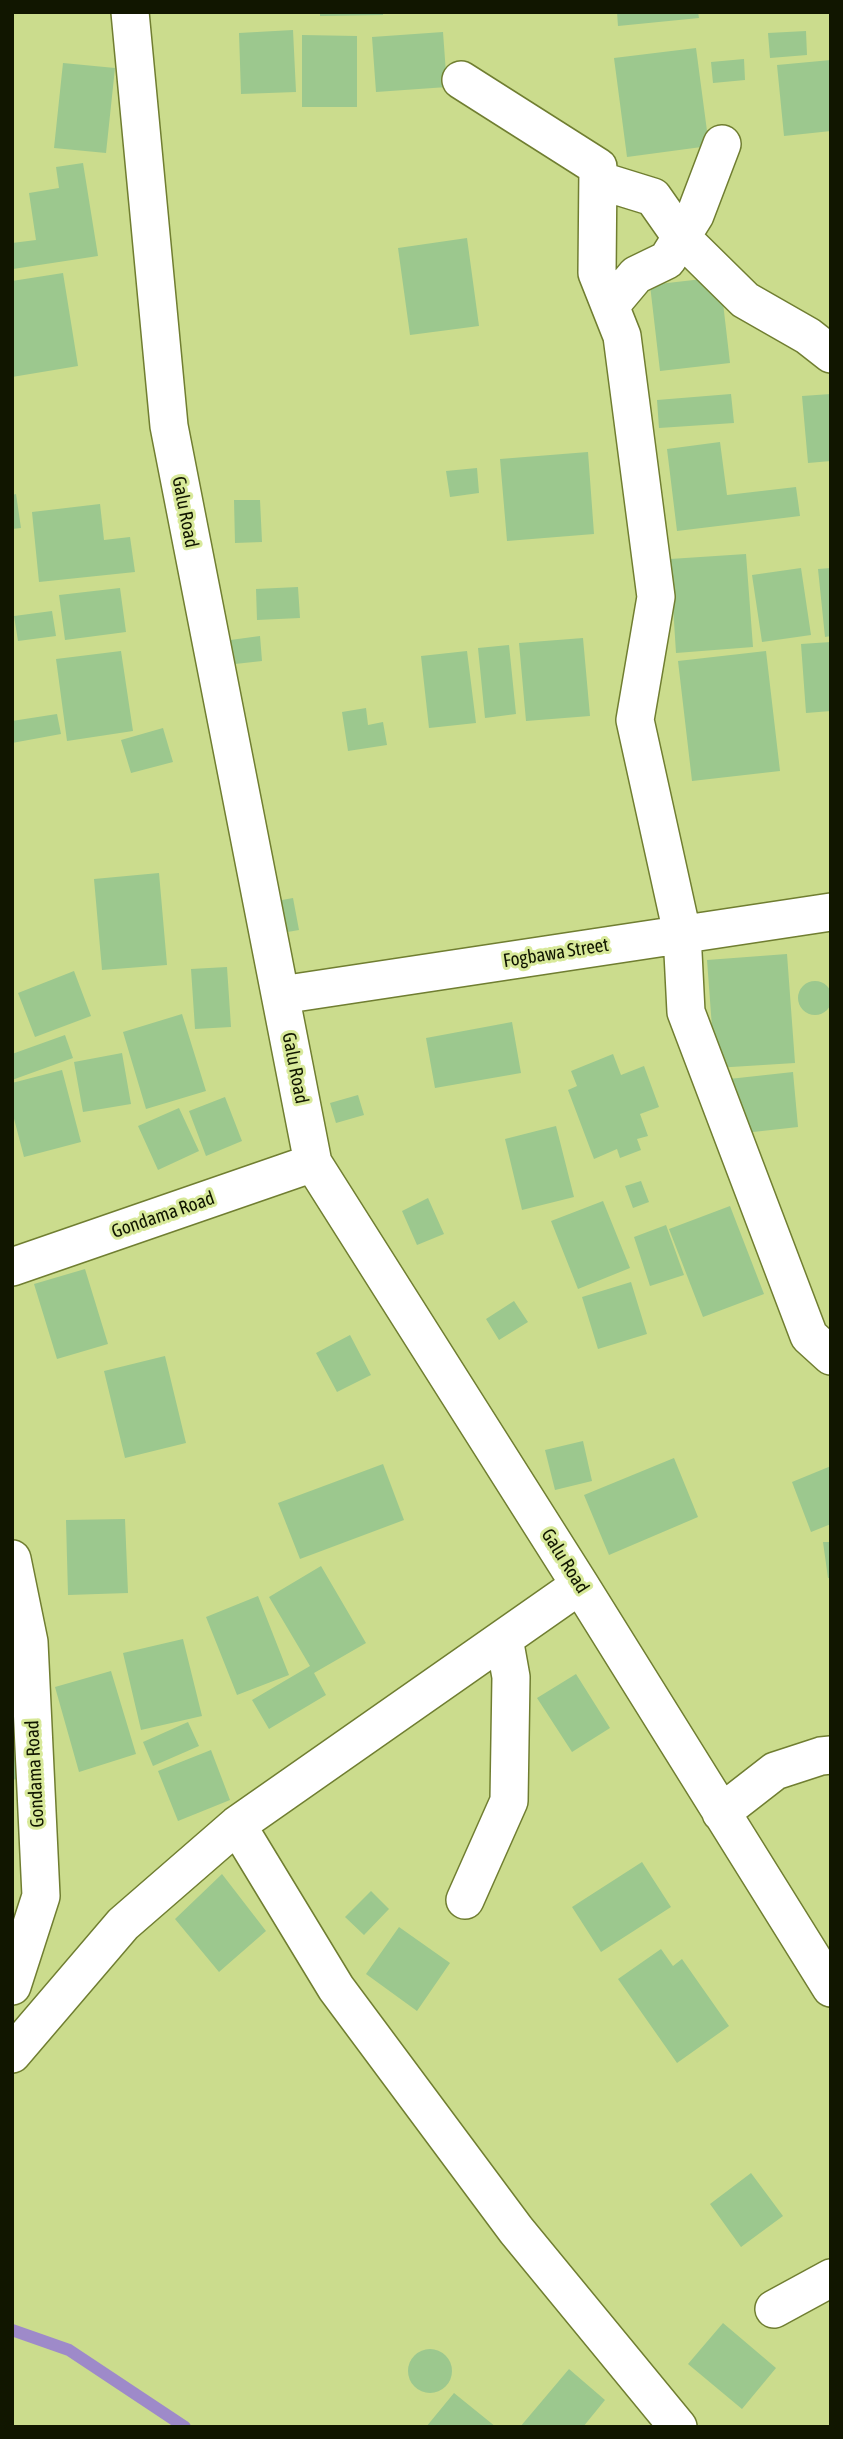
<!DOCTYPE html>
<style>
body{margin:0}
#map{position:relative;width:843px;height:2439px;overflow:hidden;background:#cbdc8d;font-family:"Asap Condensed",sans-serif}
canvas{display:block}
.frame{position:absolute;inset:0;border:14px solid #111600;pointer-events:none}
</style>
<div id="map">
<canvas width="843" height="2439"></canvas>
<div class="frame"></div>
</div>
<script>
const ctx = document.querySelector('canvas').getContext('2d');
ctx.lineJoin = 'round';
function toPath(rows) {
  const path = new Path2D();
  for (const r of rows) {
    if (r.length === 3) {
      path.moveTo(r[0] + r[2], r[1]);
      path.arc(r[0], r[1], r[2], 0, 2 * Math.PI);
      continue;
    }
    path.moveTo(r[0], r[1]);
    for (let i = 2; i < r.length; i += 2) path.lineTo(r[i], r[i + 1]);
  }
  return path;
}
function stroke(path, color, width, dash) {
  ctx.strokeStyle = color;
  ctx.lineWidth = width;
  ctx.lineCap = dash ? 'butt' : 'round';
  ctx.setLineDash(dash || []);
  ctx.stroke(path);
}
function paint(path, color) {
  ctx.fillStyle = color;
  ctx.fill(path, 'evenodd');
}
function drawText(font, color, halo, rows, align = 'center') {
  ctx.font = font + ' "Asap Condensed",sans-serif';
  ctx.lineWidth = 6;
  ctx.setLineDash([]);
  ctx.textBaseline = 'middle';
  ctx.strokeStyle = halo;
  ctx.fillStyle = color;
  for (const [text, x, y, turn = 0] of rows) {
    ctx.save();
    ctx.translate(x, y);
    ctx.rotate((+turn || 0) * Math.PI / 180);
    ctx.textAlign = isNaN(turn) ? turn : align;
    if (halo) ctx.strokeText(text, 0, 0);
    ctx.fillText(text, 0, 0);
    ctx.restore();
  }
}
stroke(toPath([
 [12,2330,69,2350,185,2427]
]), '#9e8ac9', 12);
paint(toPath([
 [320,12,383,12,383,15,320,16],
 [617,12,698,12,699,18,618,26],
 [293,30,296,92,241,94,239,33],
 [806,31,807,55,770,58,768,33],
 [443,32,447,87,376,92,372,37],
 [302,35,357,36,357,107,302,107],
 [696,48,709,146,627,157,614,58],
 [744,59,745,80,713,83,711,62],
 [831,60,831,131,784,136,777,65],
 [63,63,115,68,106,153,54,148],
 [83,163,98,256,13,269,12,243,36,240,29,193,59,188,56,167],
 [467,238,479,326,410,335,398,248],
 [63,273,78,366,12,377,12,281],
 [720,277,730,363,660,371,650,285],
 [731,394,734,423,659,428,657,400],
 [831,394,831,461,808,463,802,396],
 [720,442,727,495,796,487,800,516,677,531,667,449],
 [588,452,594,534,507,541,500,459],
 [477,468,479,493,450,497,446,471],
 [16,494,21,528,12,529,12,495],
 [234,500,260,500,262,542,235,543],
 [100,504,104,540,130,537,135,572,39,582,32,512],
 [746,554,753,647,676,653,670,559],
 [801,568,811,635,762,642,752,575],
 [831,568,831,636,825,637,818,569],
 [298,587,300,618,257,620,256,589],
 [120,588,126,632,65,640,59,595],
 [52,611,56,636,18,641,14,616],
 [260,636,262,661,226,665,223,641],
 [583,638,590,716,526,721,519,643],
 [831,642,831,711,806,713,801,644],
 [509,645,516,714,485,718,478,648],
 [121,651,133,731,67,741,56,659],
 [467,651,476,723,429,728,421,656],
 [766,651,780,771,692,781,678,661],
 [366,708,368,725,383,722,387,745,348,751,342,712],
 [57,714,61,734,12,743,12,721],
 [163,728,173,762,131,773,121,740],
 [159,873,167,965,102,970,94,879],
 [293,898,299,930,276,934,271,902],
 [787,954,795,1063,715,1068,707,960],
 [227,967,231,1027,195,1029,191,969],
 [74,971,91,1016,35,1037,18,993],
 [815,998,17],
 [182,1014,206,1091,146,1109,123,1032],
 [512,1022,521,1073,435,1088,426,1038],
 [65,1035,73,1058,12,1080,12,1054],
 [122,1053,131,1104,83,1112,74,1062],
 [613,1054,621,1075,644,1066,659,1107,640,1114,648,1136,637,1139,641,1150,620,1158,617,1149,594,1159,568,1090,577,1086,571,1071],
 [62,1070,81,1142,24,1157,12,1111,12,1083],
 [793,1072,798,1127,735,1134,729,1079],
 [358,1095,364,1115,336,1123,330,1103],
 [225,1097,242,1141,206,1156,189,1111],
 [179,1108,199,1151,158,1170,138,1126],
 [556,1126,574,1197,522,1210,505,1139],
 [641,1181,649,1202,633,1208,625,1186],
 [428,1198,444,1234,417,1245,402,1211],
 [603,1201,630,1268,578,1289,551,1221],
 [730,1206,764,1294,703,1317,669,1229],
 [666,1225,684,1275,650,1286,634,1237],
 [85,1269,108,1344,57,1359,34,1284],
 [631,1282,647,1334,598,1349,582,1297],
 [514,1301,528,1322,499,1340,486,1319],
 [350,1335,371,1375,337,1392,316,1353],
 [165,1356,186,1443,125,1458,104,1371],
 [583,1441,592,1481,555,1490,545,1450],
 [674,1458,698,1517,609,1555,584,1495],
 [383,1464,404,1520,300,1559,278,1503],
 [831,1466,831,1524,811,1532,792,1482],
 [125,1519,128,1593,68,1595,66,1520],
 [823,1542,831,1542,831,1578,828,1578],
 [321,1566,366,1643,314,1673,326,1695,269,1729,252,1700,310,1666,269,1597],
 [258,1596,289,1675,237,1695,206,1617],
 [183,1639,202,1716,141,1730,123,1653],
 [111,1671,136,1754,79,1772,55,1687],
 [576,1674,610,1728,572,1752,537,1698],
 [12,1691,34,1775,12,1780],
 [188,1722,199,1746,153,1766,143,1742],
 [211,1750,230,1800,178,1821,158,1771],
 [642,1862,671,1907,601,1952,572,1907],
 [222,1874,266,1931,219,1972,175,1919],
 [371,1891,389,1909,364,1935,345,1917],
 [399,1927,450,1963,417,2011,366,1974],
 [661,1949,673,1966,682,1959,729,2026,677,2063,618,1979],
 [751,2173,783,2216,741,2247,710,2204],
 [723,2323,776,2368,742,2409,688,2364],
 [430,2371,22],
 [569,2369,605,2400,583,2427,520,2427],
 [454,2393,496,2427,426,2427]
]), '#9cc88e');
const minor = toPath([
 [130,12,169,426,313,1163,580,1585,831,1988],
 [461,80,598,167,597,273,622,336,656,597,635,720,682,933,686,1012,809,1336,831,1356],
 [598,180,653,197,681,237,745,300,808,336,831,354],
 [610,306,636,275,667,260,695,215,722,144],
 [281,995,831,912],
 [12,1267,313,1163],
 [12,1559,29,1642,41,1896,12,1986],
 [721,1813,775,1771,821,1756,831,1755],
 [237,1825,336,1988,516,2230,678,2427],
 [465,1900,509,1801,511,1677,504,1638],
 [12,2054,123,1924,237,1825,580,1585],
 [774,2309,831,2278]
]);
stroke(minor, '#707e31', 40);
stroke(minor, '#fff', 37);
drawText('19px', '#111600', '#d8e99a', [
 ["Galu Road",185,512,79],
 ["Fogbawa Street",556,953,-9],
 ["Galu Road",295,1068,79],
 ["Gondama Road",163,1215,-19],
 ["Galu Road",565,1561,58],
 ["Gondama Road",35,1774,-93]
]);
</script>
